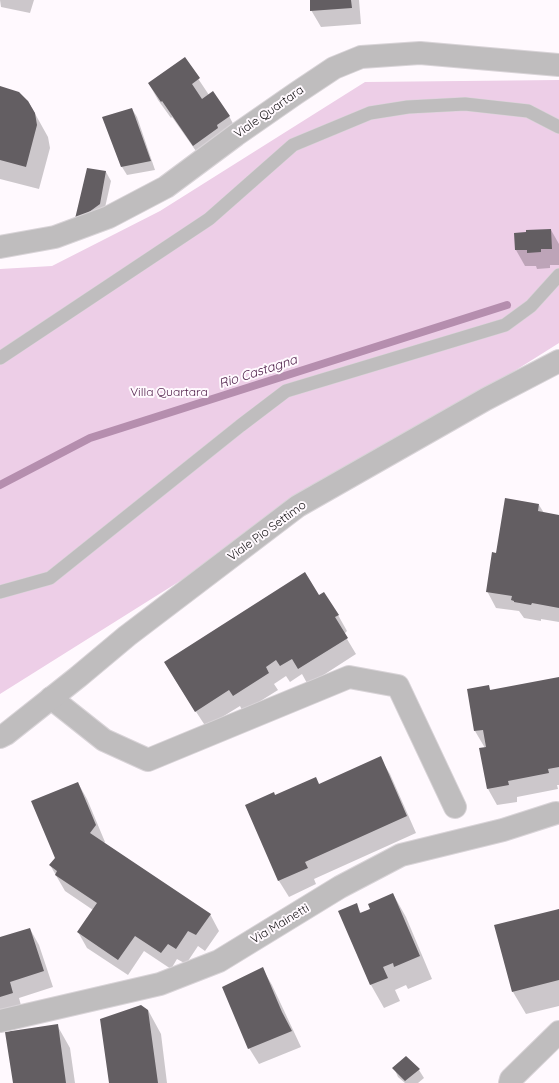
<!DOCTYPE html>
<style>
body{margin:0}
canvas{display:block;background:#fff9fe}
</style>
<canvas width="559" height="1083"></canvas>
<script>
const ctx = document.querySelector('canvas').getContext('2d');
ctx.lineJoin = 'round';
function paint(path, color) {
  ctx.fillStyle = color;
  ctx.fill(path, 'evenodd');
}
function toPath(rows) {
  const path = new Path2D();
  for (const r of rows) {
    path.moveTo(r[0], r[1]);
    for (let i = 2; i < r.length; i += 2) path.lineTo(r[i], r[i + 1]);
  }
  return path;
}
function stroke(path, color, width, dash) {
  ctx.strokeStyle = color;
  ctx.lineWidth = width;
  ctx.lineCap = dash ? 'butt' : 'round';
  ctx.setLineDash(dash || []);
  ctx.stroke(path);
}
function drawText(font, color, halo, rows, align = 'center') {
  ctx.font = font + ' Quicksand,sans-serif';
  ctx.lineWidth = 4;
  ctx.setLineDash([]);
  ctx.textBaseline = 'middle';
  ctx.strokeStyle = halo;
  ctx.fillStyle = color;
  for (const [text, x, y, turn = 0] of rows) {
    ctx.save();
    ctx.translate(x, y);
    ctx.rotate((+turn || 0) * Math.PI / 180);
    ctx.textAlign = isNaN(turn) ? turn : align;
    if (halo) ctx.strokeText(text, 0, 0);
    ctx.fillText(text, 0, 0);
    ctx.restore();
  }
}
paint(toPath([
 [559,80,559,343,0,694,0,269,52,266,160,211,365,82]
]), '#edcee7');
paint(toPath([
 [0,0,34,0,30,13,1,7],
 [311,0,359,0,361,24,321,27,311,10],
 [185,59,209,95,229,116,238,133,203,161,172,117,171,118,158,100,149,84],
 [0,87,28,101,48,137,50,148,39,189,0,179],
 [132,109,137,117,155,170,127,175,122,167],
 [88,169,106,172,111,181,104,212,80,231],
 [551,230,559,244,559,265,550,265,550,268,537,269,536,266,525,266,516,250,515,234],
 [539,505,544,513,559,516,559,622,541,619,541,621,524,618,519,611,496,608,487,591,496,554],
 [319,596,338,615,347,631,344,634,356,654,308,685,302,674,290,682,286,676,274,684,278,690,243,712,240,706,206,727,174,678],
 [559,679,559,785,557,785,558,789,517,797,517,802,497,805,488,789,480,749,485,748,475,731,488,686,491,691],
 [380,758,390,774,416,833,314,879,316,884,289,897,279,881,246,806,275,796,319,785],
 [78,783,87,799,105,842,104,843,210,914,219,931,205,951,198,946,186,964,177,959,171,969,144,951,128,975,87,948,78,932,93,910,65,891,50,865,56,858],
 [393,894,406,917,432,979,408,989,406,985,395,990,400,1001,384,1008,371,985,340,911,356,905,361,913,371,909],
 [559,910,559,1006,526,1014,513,992],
 [30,929,39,945,53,987,19,998,22,1009,0,1016,0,938],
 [262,968,272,985,301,1047,259,1064,249,1048],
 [148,1010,161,1034,167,1083,110,1083],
 [57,1025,70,1048,75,1083,14,1083],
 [394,1068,419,1070,424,1078,418,1083,405,1083,398,1077]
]), '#0003');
stroke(toPath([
 [0,485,90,438,507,305]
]), '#b58eae', 8);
paint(toPath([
 [310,0,351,0,352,8,310,11],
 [185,57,200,78,192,84,202,99,213,91,230,116,217,125,218,128,193,146,162,101,161,102,148,83],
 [0,86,19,92,28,101,35,113,37,125,26,167,0,160],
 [132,108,151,161,121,167,102,117],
 [87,168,106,171,100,204,74,223],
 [551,229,552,249,541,249,541,252,527,253,527,250,515,250,514,233,526,232,526,230],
 [505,498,539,504,538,511,559,515,559,608,532,603,531,605,514,602,514,601,511,600,512,596,486,592,492,552,496,553],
 [305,572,319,595,324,592,339,615,335,617,348,638,298,669,292,659,280,666,276,660,266,667,269,673,233,696,229,690,195,712,164,662],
 [559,677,559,767,548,769,549,773,508,781,509,785,487,789,479,748,486,747,483,730,474,731,467,689,489,685,490,690],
 [381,756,407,816,305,862,308,868,278,881,245,805,274,792,275,795,316,777,319,784],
 [78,782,96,825,90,833,211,914,196,935,188,931,176,949,168,944,161,953,135,936,118,960,77,932,97,903,55,875,57,871,49,865,55,858,31,801],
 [393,893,420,956,394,967,393,963,383,967,388,978,370,985,338,911,357,903,360,913,370,909,368,904],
 [559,909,559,980,512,992,494,925],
 [30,928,44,971,10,982,13,993,0,997,0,937],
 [263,967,282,1012,292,1031,248,1049,222,987],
 [141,1005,148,1010,158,1083,109,1083,100,1019],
 [58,1024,66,1083,13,1083,5,1032],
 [406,1056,420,1069,405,1081,392,1068]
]), '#635e62');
const service = toPath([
 [0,358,209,219,293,145,370,113,408,107,465,104,528,111,559,127],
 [0,592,50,578,240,426,286,391,505,325,531,306,559,275]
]);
const minor = toPath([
 [0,247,55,237,109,217,166,187,236,135,295,94,334,68,361,57,420,53,559,65],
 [51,698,104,740,148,760,349,677,398,686,455,807],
 [0,1021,160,984,219,961,340,887,401,855,503,830,556,813],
 [510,1083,511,1079,559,1032]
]);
const tertiary = toPath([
 [0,737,6,734,78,677,127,636,298,506,486,399,559,361]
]);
stroke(service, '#d9d4d8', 14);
stroke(minor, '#d9d4d8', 24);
stroke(tertiary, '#d9d4d8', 24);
stroke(service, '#bfbdbe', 13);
stroke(minor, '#bfbdbe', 22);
stroke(tertiary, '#bfbdbe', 22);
drawText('12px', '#141213', '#fff9fe', [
 ["Viale Quartara",269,112,-35],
 ["Viale Pio Settimo",267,531,-36],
 ["Via Mainetti",280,924,-31]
]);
drawText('12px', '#4e1d48', '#fff9fe', [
 ["Villa Quartara",169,392]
]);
drawText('italic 13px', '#451540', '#fff9fe', [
 ["Rio Castagna",258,372,-18]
]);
</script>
